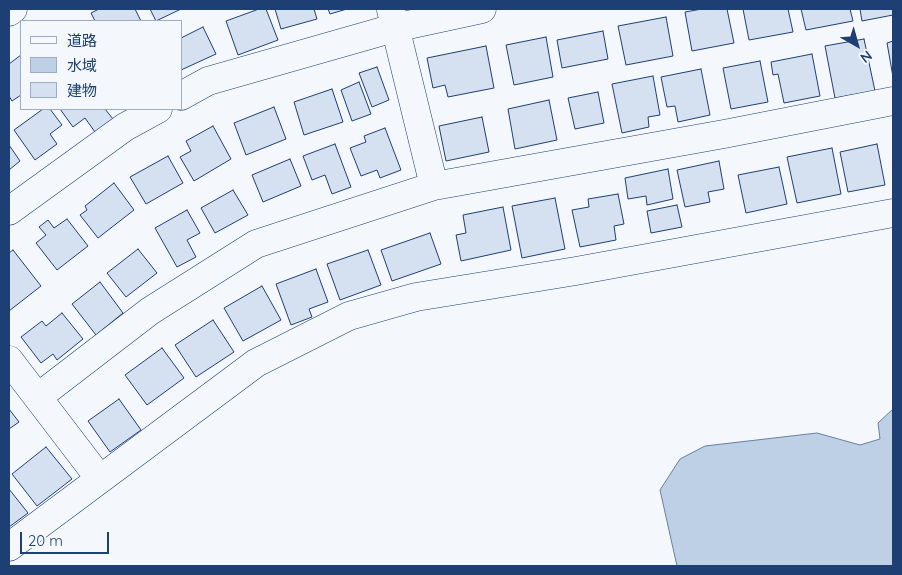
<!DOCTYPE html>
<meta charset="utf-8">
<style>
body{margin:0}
#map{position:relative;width:902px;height:575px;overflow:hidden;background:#f4f7fb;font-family:Quicksand,"Noto Sans JP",sans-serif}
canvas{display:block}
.frame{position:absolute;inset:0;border:10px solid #1d3f73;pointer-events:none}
.legend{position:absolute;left:20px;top:20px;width:162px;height:90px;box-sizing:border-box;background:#f4f7fb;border:1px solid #9eadc5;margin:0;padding:6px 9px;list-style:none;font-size:15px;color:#1d3f73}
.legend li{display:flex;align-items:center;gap:10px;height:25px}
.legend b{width:25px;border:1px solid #9eadc5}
.north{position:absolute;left:832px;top:20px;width:50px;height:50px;-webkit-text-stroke:4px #f4f7fb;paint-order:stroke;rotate:142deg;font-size:14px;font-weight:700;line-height:20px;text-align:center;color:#1d3f73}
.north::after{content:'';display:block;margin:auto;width:18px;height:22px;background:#1d3f73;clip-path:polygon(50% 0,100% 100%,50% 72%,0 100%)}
.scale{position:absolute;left:20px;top:532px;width:89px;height:22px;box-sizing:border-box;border:2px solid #1d3f73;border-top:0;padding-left:6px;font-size:15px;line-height:18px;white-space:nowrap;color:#1d3f73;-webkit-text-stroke:4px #f4f7fb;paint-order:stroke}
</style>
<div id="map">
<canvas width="902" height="575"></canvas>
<div class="frame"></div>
<ul class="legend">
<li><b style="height:6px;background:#f4f7fb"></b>道路</li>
<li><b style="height:14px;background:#bed0e5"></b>水域</li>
<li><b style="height:14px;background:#d5e0f0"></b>建物</li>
</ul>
<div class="north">N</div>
<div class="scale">20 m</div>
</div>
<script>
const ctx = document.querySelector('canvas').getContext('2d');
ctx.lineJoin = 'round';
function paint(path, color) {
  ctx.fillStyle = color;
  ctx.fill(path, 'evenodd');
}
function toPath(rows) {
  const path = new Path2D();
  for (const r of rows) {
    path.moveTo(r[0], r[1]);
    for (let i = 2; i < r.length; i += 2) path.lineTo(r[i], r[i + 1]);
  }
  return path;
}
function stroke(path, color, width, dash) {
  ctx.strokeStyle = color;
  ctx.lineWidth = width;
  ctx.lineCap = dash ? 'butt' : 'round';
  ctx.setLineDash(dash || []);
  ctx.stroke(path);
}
const water = toPath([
 [893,409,893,566,677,566,660,490,680,459,705,446,817,433,860,445,880,439,878,423,893,409]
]);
paint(water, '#bed0e5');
stroke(water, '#687fa3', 1);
const building = toPath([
 [99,9,135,9,141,21,95,21,91,13,99,9],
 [150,9,181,9,156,21,150,9],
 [259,9,266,9,278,40,238,55,226,21,259,9],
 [275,9,314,9,317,19,281,29,275,9],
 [328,9,347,9,330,14,328,9],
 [702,9,727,9,734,43,692,51,685,12,702,9],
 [743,9,788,9,793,32,749,40,743,9],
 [801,9,850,9,853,21,806,30,801,9],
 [860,9,893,9,893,15,862,21,860,9],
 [666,17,673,56,626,65,618,26,666,17],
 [203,27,216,54,181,70,181,38,203,27],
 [603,31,608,59,562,68,557,40,603,31],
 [546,37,553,77,514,85,506,45,546,37],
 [864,39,875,91,835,98,825,46,864,39],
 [893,41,893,77,887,43,893,41],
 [486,46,494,88,448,97,445,85,433,88,427,58,486,46],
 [812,54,820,96,784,103,778,74,773,75,771,62,812,54],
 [21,55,21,95,12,101,9,96,9,64,21,55],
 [760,61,768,102,731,109,723,68,760,61],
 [377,67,389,100,372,107,359,73,377,67],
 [701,69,710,115,678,122,675,106,667,107,661,77,701,69],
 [653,76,660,115,648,117,649,127,622,133,612,84,653,76],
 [359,82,371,114,352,121,341,90,359,82],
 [332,89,343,122,304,135,294,102,332,89],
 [598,92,604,123,575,129,568,98,598,92],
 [549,100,557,140,515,149,508,109,549,100],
 [274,107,286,139,246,155,234,123,274,107],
 [43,109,50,109,62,125,50,134,57,144,35,160,14,130,43,109],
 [60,109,105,109,113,119,95,132,85,118,73,127,60,109],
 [482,117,489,152,446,161,439,126,482,117],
 [213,126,231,159,194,181,180,157,191,151,186,141,213,126],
 [385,128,401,170,380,178,377,170,361,176,350,148,366,142,364,136,385,128],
 [335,144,351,187,332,194,325,175,312,180,303,156,335,144],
 [877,144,885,185,848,192,840,152,877,144],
 [9,145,20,161,9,170,9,145],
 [832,148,841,194,797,203,787,157,832,148],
 [168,156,183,183,146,204,130,177,168,156],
 [290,159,301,186,263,202,252,175,290,159],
 [719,161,724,189,708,192,710,202,685,207,677,170,719,161],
 [779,167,787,204,746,213,738,175,779,167],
 [668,169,673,199,647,205,646,196,628,199,625,178,668,169],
 [114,183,134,210,98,238,80,215,87,210,85,206,114,183],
 [233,190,248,215,215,233,201,208,233,190],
 [618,194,624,224,614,226,616,240,580,247,572,210,589,207,588,199,618,194],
 [555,198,565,249,522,258,512,206,555,198],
 [677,205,682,227,651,233,647,211,677,205],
 [503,207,511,250,461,261,456,235,466,233,463,215,503,207],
 [187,210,200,233,187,240,196,257,177,267,155,228,187,210],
 [67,219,88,246,57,270,36,243,46,235,39,227,48,220,54,228,67,219],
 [430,233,441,264,392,281,381,250,430,233],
 [138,249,157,273,126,297,107,273,138,249],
 [13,250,41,286,9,311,9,253,13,250],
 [368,250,381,285,340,300,327,264,368,250],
 [316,269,328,302,309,309,312,317,291,325,276,284,316,269],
 [100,282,123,313,96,335,72,304,100,282],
 [262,286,281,320,243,341,224,308,262,286],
 [62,313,83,339,57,360,53,354,41,363,21,337,42,321,46,326,62,313],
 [213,320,234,352,196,377,175,345,213,320],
 [162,348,184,378,147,405,125,375,162,348],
 [119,399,141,430,110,452,88,421,119,399],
 [9,409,19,422,9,429,9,409],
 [46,447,72,479,37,506,12,474,46,447],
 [9,489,28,513,9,527,9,489]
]);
paint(building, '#d5e0f0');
stroke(building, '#1d3f73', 1);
const minor = toPath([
 [391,10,434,186],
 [9,12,13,9],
 [181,96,208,81,394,28,482,9],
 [9,211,125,127,158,109],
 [9,360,100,479],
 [38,397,150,311,256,244,434,186,724,134,893,101],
 [9,547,256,363,349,316,416,297,576,271,893,213]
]);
stroke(minor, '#1d3f73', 29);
stroke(minor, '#f4f7fb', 28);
</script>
